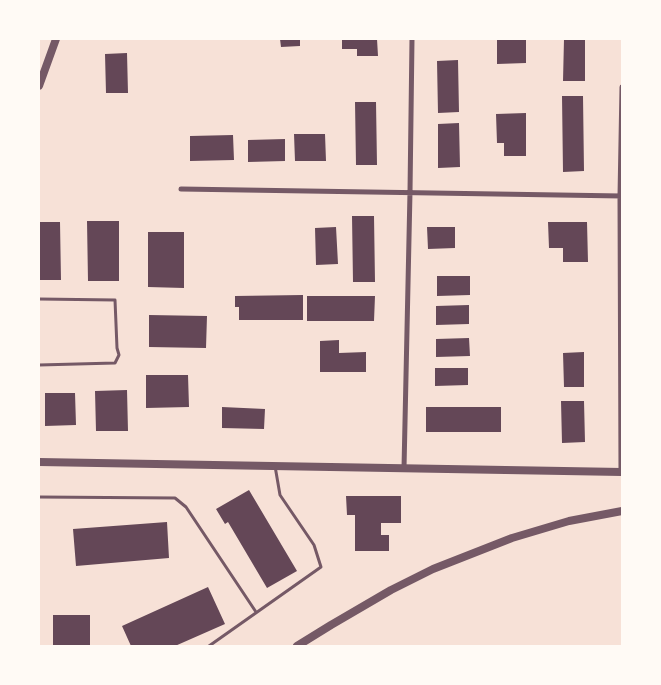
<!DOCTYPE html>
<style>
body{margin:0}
#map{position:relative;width:661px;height:685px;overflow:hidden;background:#f7e1d7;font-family:Roboto,sans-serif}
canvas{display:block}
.frame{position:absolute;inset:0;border:40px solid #fffaf5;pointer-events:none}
</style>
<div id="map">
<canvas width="661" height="685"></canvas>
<div class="frame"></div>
</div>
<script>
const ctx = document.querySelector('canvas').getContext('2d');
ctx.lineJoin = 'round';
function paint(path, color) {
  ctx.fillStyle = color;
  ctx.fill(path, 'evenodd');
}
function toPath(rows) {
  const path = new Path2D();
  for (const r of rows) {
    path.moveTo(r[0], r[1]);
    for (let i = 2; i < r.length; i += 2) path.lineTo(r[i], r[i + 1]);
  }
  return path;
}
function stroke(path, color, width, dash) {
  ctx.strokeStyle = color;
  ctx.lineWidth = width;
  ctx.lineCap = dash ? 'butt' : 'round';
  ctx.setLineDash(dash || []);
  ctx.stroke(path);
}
paint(toPath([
 [280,39,300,39,300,46,281,47],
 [342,39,377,39,378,56,357,56,357,49,342,49],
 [497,39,526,39,526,63,497,64],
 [564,39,585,39,585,81,563,81],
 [127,53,128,93,106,93,105,54],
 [458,60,459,112,438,113,437,61],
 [562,96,583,96,584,171,563,172],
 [355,102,376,102,377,165,356,165],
 [526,113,526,156,504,156,504,143,497,143,496,114],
 [459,123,460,167,438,168,438,124],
 [294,134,325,134,326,161,295,161],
 [233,135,234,160,190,161,190,136],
 [285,139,285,161,248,162,248,140],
 [352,216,374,216,375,282,353,282],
 [87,221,119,221,119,281,88,281],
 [39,222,60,222,61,280,39,280],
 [548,222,587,222,588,262,563,262,563,248,549,248],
 [336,227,338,264,316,265,315,228],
 [427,227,455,227,455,248,428,249],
 [148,232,184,232,184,288,148,287],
 [437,276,470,276,470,295,437,296],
 [303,295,303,320,239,320,239,307,235,307,235,296],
 [307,296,375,296,374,321,307,321],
 [469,305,469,324,436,325,436,306],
 [149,315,207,316,206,348,149,347],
 [469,338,470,356,436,357,436,339],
 [339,340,339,353,366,352,366,372,320,372,320,341],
 [584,352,584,387,564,387,563,353],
 [435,368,468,368,468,385,435,386],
 [146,375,188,375,189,407,146,408],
 [127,390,128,431,96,431,95,391],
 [45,393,75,393,76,425,45,426],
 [561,401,584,401,585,442,562,443],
 [222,407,265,409,264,429,222,428],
 [426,407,501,407,501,432,426,432],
 [249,490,297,571,267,588,228,522,225,524,216,509],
 [346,496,401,496,401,523,381,523,381,535,389,535,389,551,355,551,355,515,347,515],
 [167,522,169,558,76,566,73,529],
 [208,587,225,624,175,646,131,646,122,626],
 [53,615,90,615,90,646,53,646]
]), '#644757');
stroke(toPath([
 [39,299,115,300,117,348,119,355,115,363,39,365],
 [39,497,175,498,186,507,256,612],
 [209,646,321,567,314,545,280,495,275,466]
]), '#755966', 3);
stroke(toPath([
 [181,189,622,196],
 [404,468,410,192,412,39],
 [621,472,620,196,622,87]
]), '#755966', 5);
stroke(toPath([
 [39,86,56,39],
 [39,462,622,472],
 [297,646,331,625,391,590,433,569,512,538,569,521,622,511]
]), '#755966', 8);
</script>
